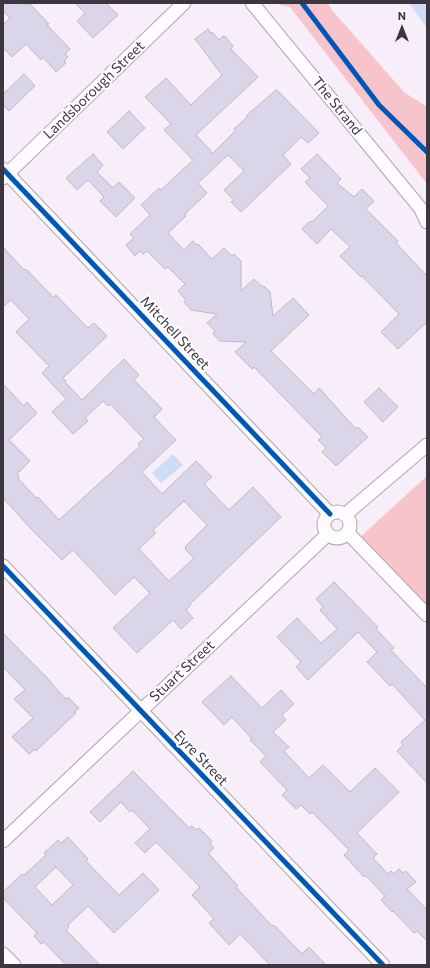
<!DOCTYPE html>
<style>
body{margin:0}
#map{position:relative;width:430px;height:968px;overflow:hidden;background:#f7eefa;font-family:Commissioner,sans-serif}
canvas{display:block}
.frame{position:absolute;inset:0;border:4px solid #3c363e;pointer-events:none}
.north{position:absolute;left:382px;top:8px;width:40px;height:40px;-webkit-text-stroke:3px #fff;paint-order:stroke;rotate:0deg;font-size:11px;font-weight:700;line-height:16px;text-align:center;color:#3c363e}
.north::after{content:'';display:block;margin:auto;width:14px;height:18px;background:#3c363e;clip-path:polygon(50% 0,100% 100%,50% 72%,0 100%)}
</style>
<div id="map">
<canvas width="430" height="968"></canvas>
<div class="frame"></div>
<div class="north">N</div>
</div>
<script>
const ctx = document.querySelector('canvas').getContext('2d');
ctx.lineJoin = 'round';
function paint(path, color) {
  ctx.fillStyle = color;
  ctx.fill(path, 'evenodd');
}
function toPath(rows) {
  const path = new Path2D();
  for (const r of rows) {
    if (r.length === 3) {
      path.moveTo(r[0] + r[2], r[1]);
      path.arc(r[0], r[1], r[2], 0, 2 * Math.PI);
      continue;
    }
    path.moveTo(r[0], r[1]);
    for (let i = 2; i < r.length; i += 2) path.lineTo(r[i], r[i + 1]);
  }
  return path;
}
function stroke(path, color, width, dash) {
  ctx.strokeStyle = color;
  ctx.lineWidth = width;
  ctx.lineCap = dash ? 'butt' : 'round';
  ctx.setLineDash(dash || []);
  ctx.stroke(path);
}
function drawText(font, color, halo, rows, align = 'center') {
  ctx.font = font + ' Commissioner,sans-serif';
  ctx.lineWidth = 4;
  ctx.setLineDash([]);
  ctx.textBaseline = 'middle';
  ctx.strokeStyle = halo;
  ctx.fillStyle = color;
  for (const [text, x, y, turn = 0] of rows) {
    ctx.save();
    ctx.translate(x, y);
    ctx.rotate((+turn || 0) * Math.PI / 180);
    ctx.textAlign = isNaN(turn) ? turn : align;
    if (halo) ctx.strokeText(text, 0, 0);
    ctx.fillText(text, 0, 0);
    ctx.restore();
  }
}
paint(toPath([
 [272,3,328,3,332,10,404,92,427,107,427,184,290,7],
 [427,476,427,607,359,538]
]), '#f8c4cb');
paint(toPath([
 [409,3,427,3,427,28],
 [173,454,183,465,161,483,152,473]
]), '#cedcf6');
const building = toPath([
 [3,3,30,4,49,24,47,25,70,49,65,54,68,57,64,61,66,63,56,72,43,57,41,60,26,44,12,57,3,48,3,25,10,18,3,11,3,3],
 [75,3,106,3,118,15,93,38,77,21,85,13,75,3],
 [208,29,211,33,212,32,219,40,223,36,224,37,225,36,233,46,231,49,258,77,196,135,213,153,235,131,234,129,247,117,246,116,276,90,277,90,319,133,308,143,301,137,283,155,291,164,241,212,231,202,234,200,224,190,244,171,228,155,198,183,207,193,185,214,186,216,168,233,184,250,193,241,196,245,198,244,212,259,224,248,232,256,234,254,241,261,241,291,254,279,263,287,264,286,270,292,273,316,293,298,309,315,271,351,314,394,319,388,356,429,358,427,368,437,336,466,322,452,326,448,318,440,322,437,254,367,252,369,235,352,246,342,220,341,213,334,215,331,207,323,217,314,191,310,184,302,186,300,178,291,185,284,168,267,165,269,147,251,143,254,140,251,135,256,126,245,134,238,130,234,150,215,141,205,159,188,161,190,193,160,164,130,171,124,145,97,166,78,191,105,222,75,195,39,208,29],
 [24,74,35,86,9,111,3,105,3,94,24,74],
 [129,111,145,128,123,149,107,132,129,111],
 [93,154,103,165,97,172,113,188,119,182,135,198,116,217,100,201,104,197,88,180,77,190,66,178,93,154],
 [317,154,341,179,337,183,354,197,362,189,374,201,366,209,398,241,396,243,427,276,427,322,398,349,381,332,399,314,362,276,361,277,340,256,350,247,331,229,317,244,302,229,310,221,312,222,328,206,305,182,310,178,301,169,317,154],
 [3,247,24,270,26,269,53,297,56,295,88,328,94,323,107,336,63,378,66,381,65,382,82,400,124,359,139,375,134,380,162,409,154,417,176,440,142,472,162,494,196,461,212,477,204,484,229,510,253,487,281,517,190,604,191,605,186,610,193,618,181,629,173,620,137,653,113,628,150,593,134,577,115,595,73,550,62,560,33,531,3,498,3,384,24,406,27,402,37,413,9,440,30,461,17,474,19,477,18,478,36,498,38,497,59,520,140,446,138,444,144,439,110,404,108,406,103,401,85,418,88,421,73,434,52,412,66,399,42,373,49,366,16,332,29,319,11,300,3,307,3,247],
 [184,501,207,525,185,547,186,548,185,549,194,558,169,581,139,549,156,533,153,530,184,501],
 [379,388,398,407,383,422,364,402,379,388],
 [334,582,378,627,376,629,394,648,391,650,427,688,427,783,397,751,403,745,401,742,425,720,392,684,390,686,367,662,377,652,358,632,308,680,296,667,301,662,277,637,297,618,321,643,337,629,320,610,323,607,316,599,334,582],
 [3,633,51,682,50,682,66,699,68,697,79,708,74,712,76,713,36,751,35,749,29,754,12,737,33,718,14,699,25,690,3,667,3,633],
 [231,676,262,708,281,690,294,704,282,715,286,720,273,732,289,747,284,751,309,778,323,765,350,792,375,768,399,792,357,833,377,854,373,858,388,874,391,871,394,874,399,869,403,873,406,871,416,882,407,889,427,910,427,941,417,931,414,933,393,911,392,912,381,900,385,896,365,875,364,877,344,855,349,850,312,812,310,814,301,805,296,809,282,795,287,790,260,762,266,756,250,740,252,739,232,717,224,725,202,702,231,676],
 [133,771,189,828,192,826,196,830,199,828,212,841,210,844,214,848,208,853,238,886,236,887,272,926,274,925,302,954,309,947,326,965,270,965,240,934,229,945,209,923,214,919,192,895,200,887,156,842,145,853,135,843,150,829,132,810,130,812,121,802,100,822,90,812,133,771],
 [68,837,88,859,86,861,119,895,143,873,159,890,114,933,88,906,68,925,69,927,66,930,100,965,66,965,44,942,41,944,34,936,37,933,3,898,3,892,22,874,24,875,46,855,44,853,58,840,61,843,68,837],
 [56,867,73,885,52,905,35,887,56,867]
]);
paint(building, '#dad5e9');
stroke(building, '#bdb9c2', 1);
const minor = toPath([
 [252,3,421,209],
 [3,169,330,514],
 [3,178,184,3],
 [427,214,421,209,427,222],
 [337,525,13],
 [346,514,427,445],
 [348,533,427,615],
 [3,566,383,965],
 [3,841,328,534],
 [3,954,14,965]
]);
stroke(minor, '#ada7af', 15);
stroke(minor, '#fefcfe', 13);
stroke(toPath([
 [302,3,379,105,427,152],
 [3,169,330,514],
 [3,566,383,965]
]), '#0057b8', 5);
drawText('14px', '#3c363e', '#fff', [
 ["Landsborough Street",94,90,-44],
 ["The Strand",337,106,51],
 ["Mitchell Street",175,333,47],
 ["Stuart Street",182,671,-43],
 ["Eyre Street",201,758,46]
]);
</script>
